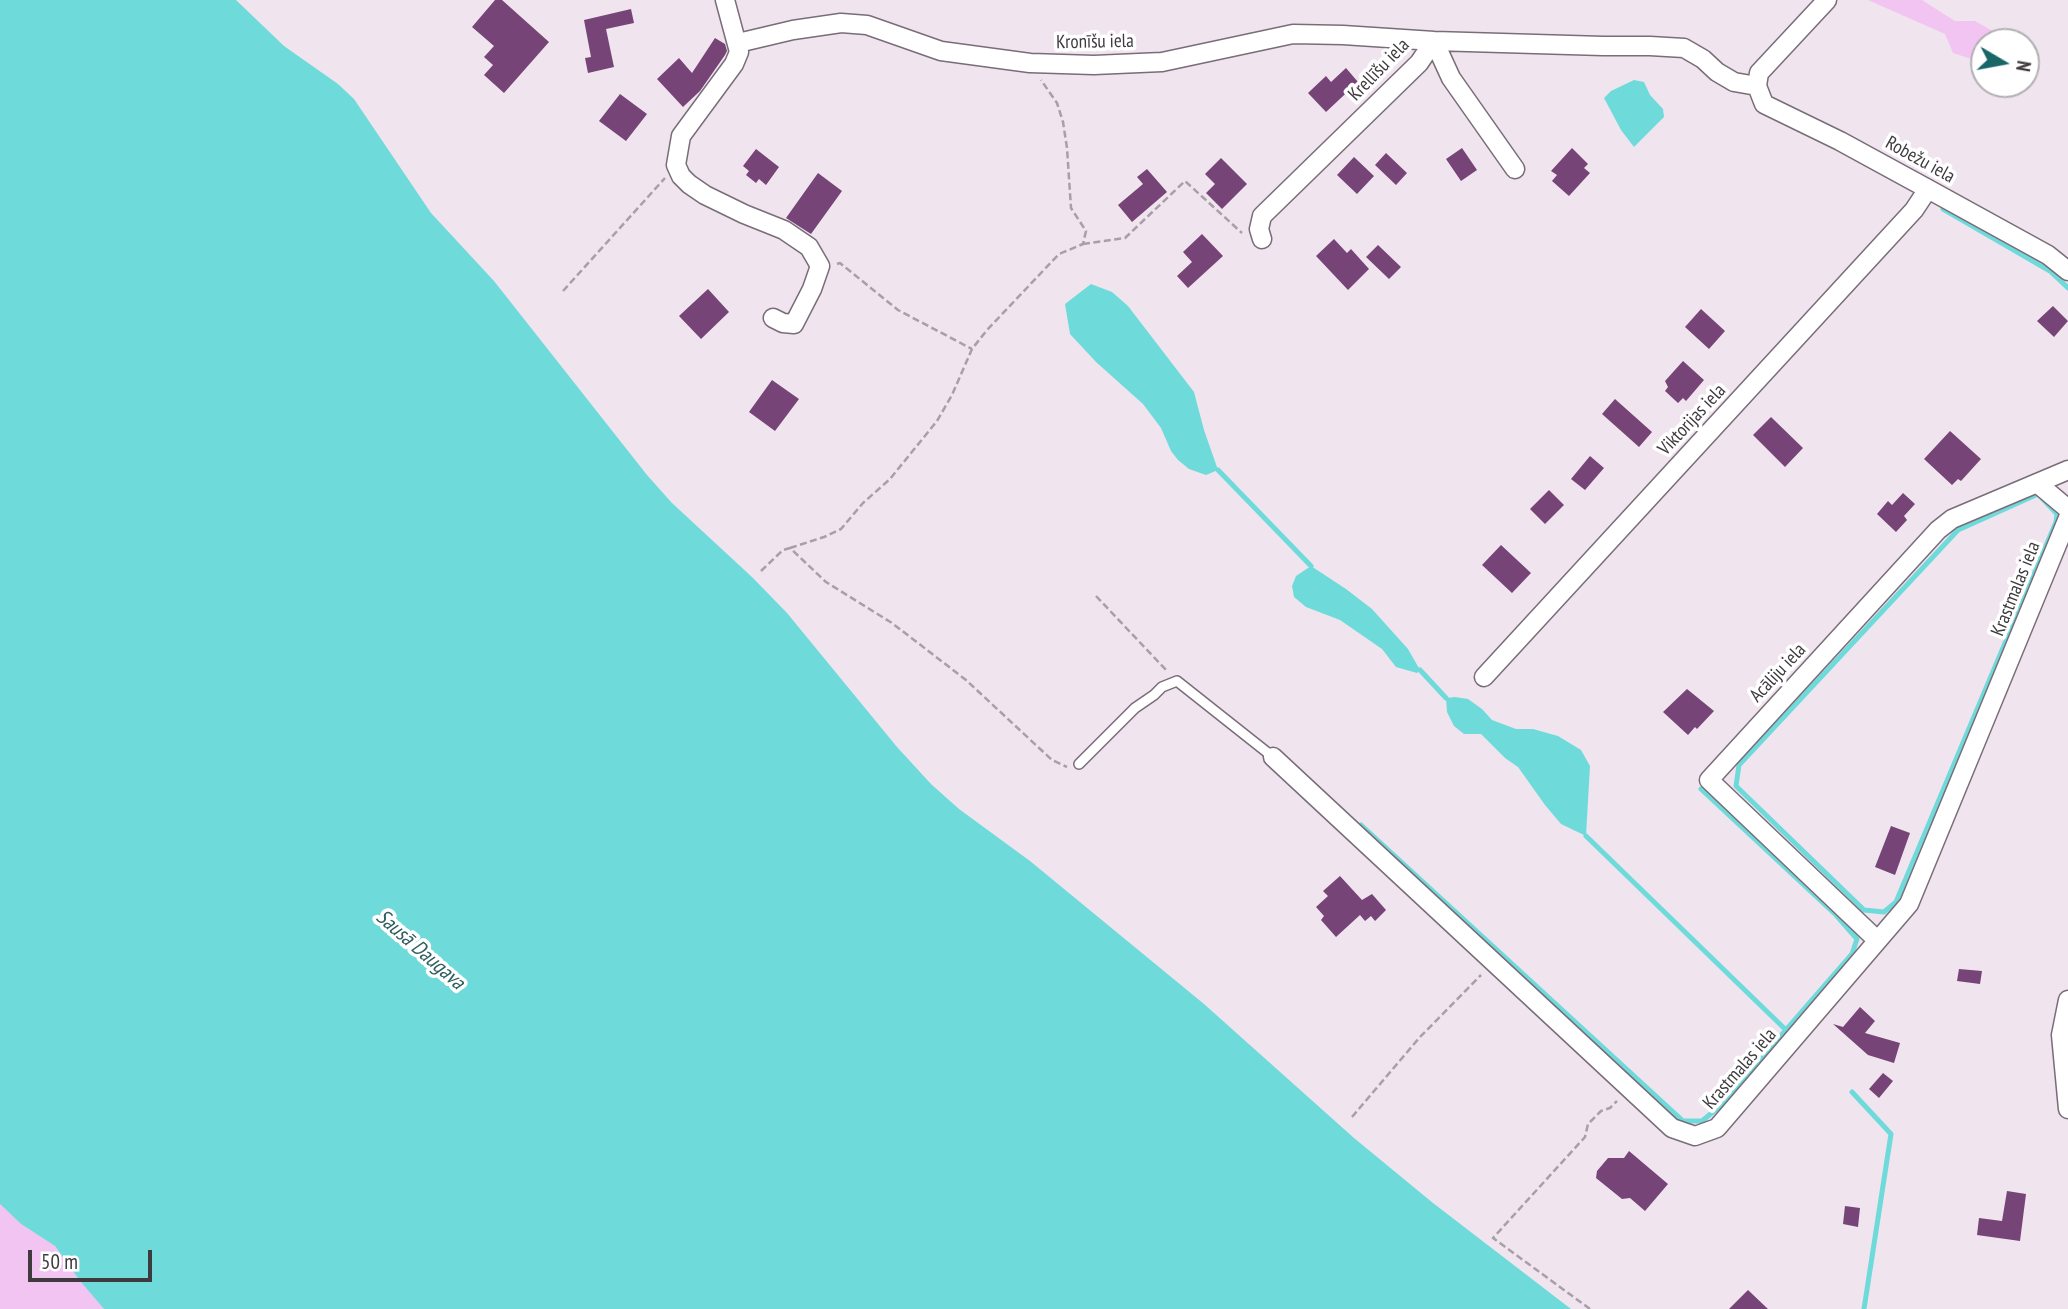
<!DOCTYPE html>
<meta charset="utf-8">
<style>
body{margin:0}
#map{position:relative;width:2068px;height:1309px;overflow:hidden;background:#f0e4ef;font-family:"PT Sans Narrow",sans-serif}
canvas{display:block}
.north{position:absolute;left:1970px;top:28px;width:70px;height:70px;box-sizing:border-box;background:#fff;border:2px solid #b2b0b2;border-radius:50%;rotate:100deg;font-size:19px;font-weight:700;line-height:28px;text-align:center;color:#3f3a3e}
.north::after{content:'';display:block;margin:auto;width:24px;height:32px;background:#186666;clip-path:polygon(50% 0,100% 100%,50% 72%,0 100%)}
.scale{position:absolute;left:28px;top:1250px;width:124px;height:32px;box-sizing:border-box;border:4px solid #3f3a3e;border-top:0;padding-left:9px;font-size:21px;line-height:24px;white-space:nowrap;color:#3f3a3e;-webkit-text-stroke:5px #fff;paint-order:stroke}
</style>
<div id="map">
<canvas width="2068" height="1309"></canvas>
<div class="north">N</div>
<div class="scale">50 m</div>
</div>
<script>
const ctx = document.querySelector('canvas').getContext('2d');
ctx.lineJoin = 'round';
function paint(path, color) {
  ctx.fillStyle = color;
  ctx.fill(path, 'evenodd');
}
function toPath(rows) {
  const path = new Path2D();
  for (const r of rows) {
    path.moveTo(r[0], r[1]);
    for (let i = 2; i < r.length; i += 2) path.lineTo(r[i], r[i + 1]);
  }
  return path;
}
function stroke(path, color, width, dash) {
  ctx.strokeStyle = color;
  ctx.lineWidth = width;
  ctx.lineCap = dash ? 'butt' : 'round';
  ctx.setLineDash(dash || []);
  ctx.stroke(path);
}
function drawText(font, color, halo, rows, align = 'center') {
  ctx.font = font + ' "PT Sans Narrow",sans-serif';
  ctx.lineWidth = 7;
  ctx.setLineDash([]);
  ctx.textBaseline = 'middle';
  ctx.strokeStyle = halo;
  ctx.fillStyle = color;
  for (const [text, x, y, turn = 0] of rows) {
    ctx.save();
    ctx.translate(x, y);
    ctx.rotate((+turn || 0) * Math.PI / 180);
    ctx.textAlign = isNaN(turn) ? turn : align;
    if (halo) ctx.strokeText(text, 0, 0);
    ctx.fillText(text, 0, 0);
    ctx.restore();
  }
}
paint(toPath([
 [1868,0,1922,0,1955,21,1975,21,2012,42,1984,42,1984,63,1953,53,1945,34],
 [0,1204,21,1224,55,1246,80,1281,104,1309,0,1309]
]), '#f2c4f1');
paint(toPath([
 [0,0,236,0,284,46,338,84,354,99,431,213,494,281,647,475,672,503,753,578,787,613,897,747,931,784,959,809,1030,861,1204,1004,1354,1138,1433,1203,1571,1309,104,1309,80,1281,55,1246,21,1224,0,1204],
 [1634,80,1644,82,1650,95,1663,109,1664,117,1634,147,1621,130,1604,98,1611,91],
 [1091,284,1112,292,1128,306,1194,392,1204,430,1218,470,1206,475,1189,469,1178,460,1171,451,1161,428,1143,404,1096,362,1070,334,1065,304],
 [1311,566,1346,589,1372,609,1408,649,1420,670,1417,673,1396,667,1382,649,1340,620,1306,607,1294,597,1292,586,1296,576],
 [1455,697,1468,699,1482,709,1492,720,1516,729,1533,729,1558,736,1581,750,1590,766,1586,836,1561,824,1545,805,1518,767,1505,758,1481,734,1464,734,1454,726,1447,712,1446,698]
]), '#6edbda');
stroke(toPath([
 [1943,209,2050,271,2068,288],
 [1218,470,1311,566],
 [2038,494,2057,514,2056,522,1896,902,1884,912,1864,910,1736,786,1739,765,1958,530,2038,494],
 [1420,670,1446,698],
 [1361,825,1683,1121,1702,1121,1719,1107,1852,954,1857,939,1836,915,1701,789],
 [1586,836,1786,1030],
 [1852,1092,1891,1134,1864,1309]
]), '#6edbda', 5);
paint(toPath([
 [495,0,502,0,549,42,504,93,484,75,493,65,484,57,494,46,472,27],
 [631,9,634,23,606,29,614,67,588,73,585,58,591,57,584,20],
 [715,38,725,44,727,51,725,55,700,91,683,107,657,79,679,58,692,73],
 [1346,68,1358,82,1326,112,1308,93,1326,76,1331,82],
 [620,94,647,114,626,141,599,121],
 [1462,148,1477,170,1461,181,1446,159],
 [1572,148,1588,164,1584,168,1590,173,1569,196,1552,181,1557,175,1551,171],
 [756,149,779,167,766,185,759,179,756,183,746,175,749,171,743,166],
 [1386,153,1407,173,1396,185,1375,165],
 [1354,157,1374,176,1357,194,1337,175],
 [1221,158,1247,184,1222,209,1206,193,1215,184,1205,174],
 [1147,169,1167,192,1132,222,1118,205,1143,184,1137,177],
 [818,173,842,191,811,234,786,218],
 [1202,234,1223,256,1188,288,1177,276,1192,262,1183,252],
 [1334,239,1347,253,1351,249,1369,269,1348,290,1316,256],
 [1378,245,1401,267,1389,279,1366,257],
 [708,289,729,312,701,339,679,316],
 [2053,306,2068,321,2054,337,2037,321],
 [1701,309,1725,331,1709,349,1685,327],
 [1683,361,1704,380,1686,401,1683,398,1678,403,1665,391,1668,387,1665,381],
 [772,380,799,399,775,431,749,412],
 [1615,399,1652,432,1639,447,1602,414],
 [1771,417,1803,448,1785,467,1753,435],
 [1950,431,1981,459,1961,481,1958,479,1952,485,1924,459],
 [1590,456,1604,468,1585,490,1571,479],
 [1549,490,1564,505,1545,524,1530,509],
 [1903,493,1915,504,1904,516,1907,520,1896,532,1877,514,1888,501,1892,505],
 [1501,545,1531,573,1512,593,1482,565],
 [1687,689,1714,711,1697,729,1695,727,1688,735,1663,712],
 [1891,826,1910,833,1895,875,1875,867],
 [1340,876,1362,900,1372,894,1386,910,1375,921,1371,916,1365,921,1360,915,1336,937,1321,920,1324,916,1316,907,1328,896,1323,891],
 [1959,969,1982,971,1980,984,1957,981],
 [1860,1007,1875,1021,1865,1033,1900,1043,1894,1063,1868,1055,1833,1024,1843,1027],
 [1883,1073,1893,1081,1879,1098,1869,1089],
 [1629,1151,1668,1184,1645,1211,1630,1198,1622,1199,1596,1178,1597,1171,1608,1158,1624,1158],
 [2007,1191,2026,1194,2020,1241,1977,1235,1979,1218,2002,1221],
 [1845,1206,1860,1208,1858,1227,1843,1224],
 [1748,1290,1768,1309,1729,1309]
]), '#764476');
const service = toPath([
 [1079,764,1135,708,1154,695,1162,687,1177,681,1273,757]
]);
const minor = toPath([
 [725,0,739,52,734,64,681,136,676,165,681,176,689,184,705,195,744,214,784,230,809,247,820,266,812,289,794,324,783,323,773,318],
 [1827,0,1759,73,1757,86,1764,104,1840,141,1928,189,2048,255,2068,271],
 [738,43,793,30,841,23,867,25,941,51,1030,63,1094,65,1162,62,1293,34,1343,35,1434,41,1603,46,1650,46,1684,48,1703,59,1717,72,1734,82,1757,86],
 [1262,239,1259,229,1262,216,1419,63,1434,41,1451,78,1515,169],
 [2037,483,2068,509],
 [1484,677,1914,210,1928,189],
 [1273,757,1672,1128,1695,1136,1717,1128,1909,904,2068,518],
 [1877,940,1709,780,1938,530,1952,519,2068,470],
 [2068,1000,2061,1035,2068,1109]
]);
stroke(service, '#786d78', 12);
stroke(minor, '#786d78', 21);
stroke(toPath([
 [1083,244,1125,238,1185,181,1242,233],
 [837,264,840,263,898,310,972,349],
 [563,291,665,178],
 [790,548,824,537,841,529,863,503,890,479,937,421,952,395,972,349,987,330,1059,254,1083,244,1086,231,1071,208,1067,148,1063,122,1057,103,1041,80],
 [761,571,783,550,790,548,826,582,892,623,966,680,1052,760,1067,767],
 [1096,596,1167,671],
 [1352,1117,1420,1037,1481,975],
 [1590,1309,1493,1238,1585,1137,1588,1124,1601,1111,1610,1108,1617,1101]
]), '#a89fa7', 2.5, [7, 3.5]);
stroke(service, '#fff', 9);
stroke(minor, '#fff', 18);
drawText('19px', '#3f3a3e', '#fff', [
 ["Kronīšu iela",1095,42,-1],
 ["Krellīšu iela",1379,70,-46],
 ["Robežu iela",1920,160,29],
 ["Viktorijas iela",1692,420,-47],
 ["Krastmalas iela",2016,589,-68],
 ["Acāliju iela",1778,673,-47],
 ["Krastmalas iela",1740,1069,-49]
]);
drawText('italic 21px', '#2e5e5d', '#fff', [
 ["Sausā Daugava",420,950,41]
]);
</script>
